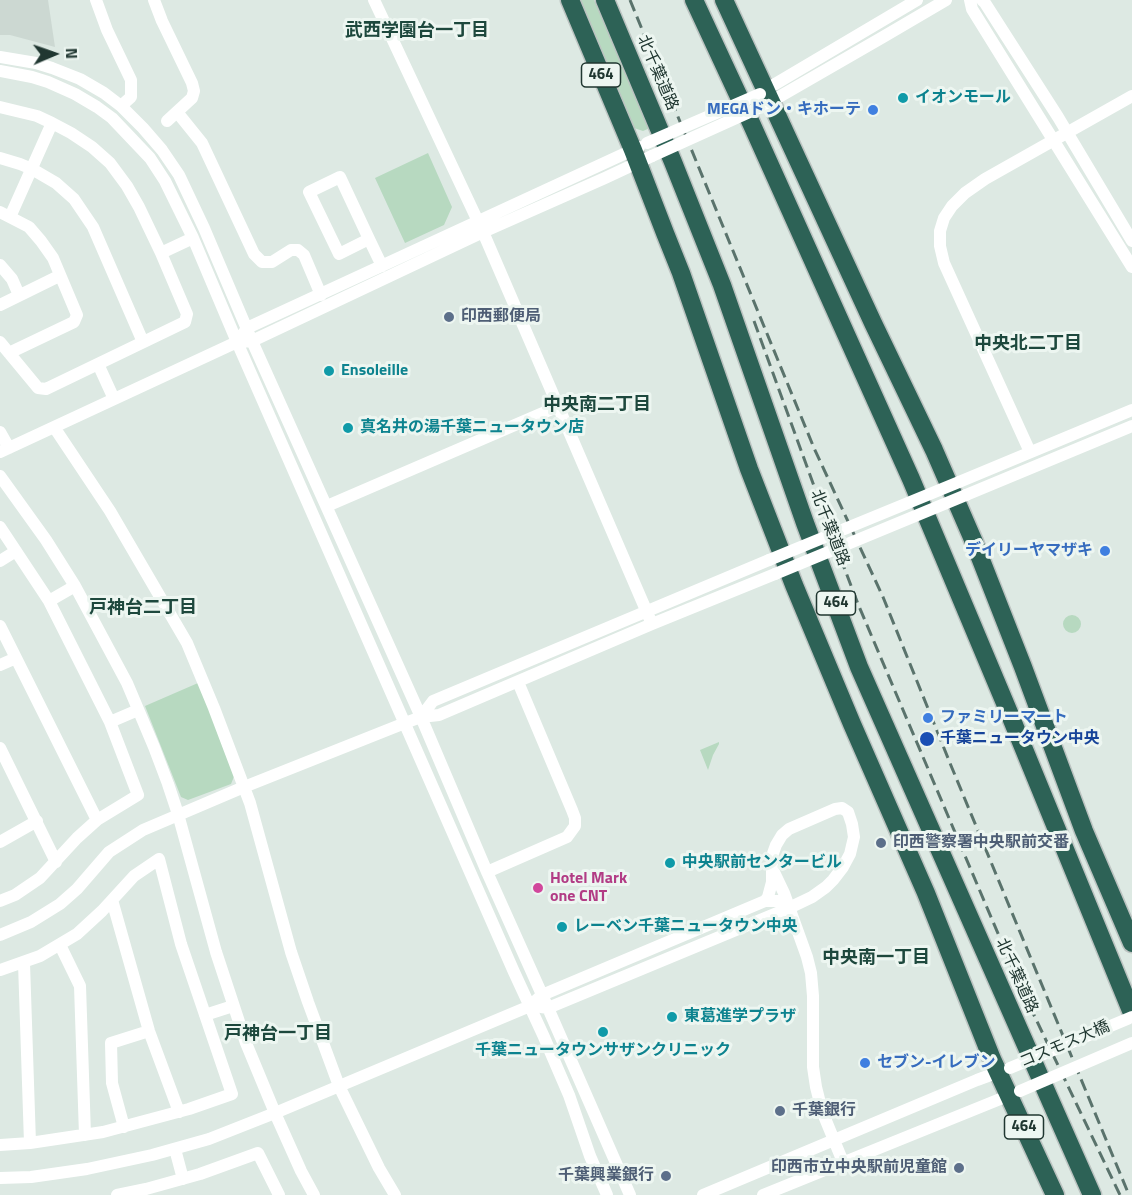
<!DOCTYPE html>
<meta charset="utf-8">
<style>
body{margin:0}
#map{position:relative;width:1132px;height:1195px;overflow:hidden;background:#dde9e3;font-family:"Titillium Web",sans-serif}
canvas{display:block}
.north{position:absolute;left:24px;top:24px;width:60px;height:60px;-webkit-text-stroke:4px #edf6f1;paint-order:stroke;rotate:88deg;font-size:16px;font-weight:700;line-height:24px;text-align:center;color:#203731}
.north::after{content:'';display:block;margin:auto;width:21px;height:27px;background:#203731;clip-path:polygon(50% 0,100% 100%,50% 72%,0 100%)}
</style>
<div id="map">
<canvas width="1132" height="1195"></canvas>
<div class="north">N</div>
</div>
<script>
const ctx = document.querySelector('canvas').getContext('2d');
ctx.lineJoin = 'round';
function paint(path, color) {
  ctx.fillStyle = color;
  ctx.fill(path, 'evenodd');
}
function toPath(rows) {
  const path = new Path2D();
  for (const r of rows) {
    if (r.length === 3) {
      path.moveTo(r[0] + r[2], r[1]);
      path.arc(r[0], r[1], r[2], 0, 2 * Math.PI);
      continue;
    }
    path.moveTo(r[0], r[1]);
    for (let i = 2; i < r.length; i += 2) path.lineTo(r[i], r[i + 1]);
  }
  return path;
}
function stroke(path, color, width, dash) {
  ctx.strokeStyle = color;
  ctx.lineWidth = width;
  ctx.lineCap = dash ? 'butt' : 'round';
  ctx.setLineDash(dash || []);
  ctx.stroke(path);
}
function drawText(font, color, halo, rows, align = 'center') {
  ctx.font = font + ' "Titillium Web","Noto Sans JP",sans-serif';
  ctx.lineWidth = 6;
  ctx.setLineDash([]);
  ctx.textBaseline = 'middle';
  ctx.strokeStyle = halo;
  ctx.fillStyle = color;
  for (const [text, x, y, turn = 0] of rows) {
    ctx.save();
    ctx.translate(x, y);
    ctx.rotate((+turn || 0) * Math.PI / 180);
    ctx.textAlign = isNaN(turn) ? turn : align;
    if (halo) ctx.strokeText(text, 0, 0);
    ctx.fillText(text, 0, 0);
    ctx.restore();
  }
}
paint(toPath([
 [0,0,48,0,55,47,10,35,0,35]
]), '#ccd8d2');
paint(toPath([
 [578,0,594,0,650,128,643,131,631,127],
 [428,153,452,207,444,225,405,243,375,178],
 [1072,624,9],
 [198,683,235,774,231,784,188,800,181,797,145,706],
 [719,742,719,744,713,755,708,770,700,750]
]), '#b7d9c0');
const highway = toPath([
 [570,0,633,150,665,233,681,273,749,469,794,585,852,724,926,893,992,1059,1055,1195],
 [605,0,673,162,722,285,805,523,859,667,1092,1195],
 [694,0,752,125,911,479,1010,715,1132,1013],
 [724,0,873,323,934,450,974,542,1023,667,1084,831,1132,943]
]);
stroke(highway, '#bcc3c1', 21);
stroke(toPath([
 [96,0,107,30,131,80,131,97,121,106],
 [154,0,162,21,192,83,194,91,192,98,167,121],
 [374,0,483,232,652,624],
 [970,0,972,9,1132,267],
 [982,0,985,3,1058,117,1132,241],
 [0,57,36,63,52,68,80,79,104,93,121,106,143,128,162,150,179,175,204,228,252,341,421,717,487,872,548,1008,630,1195],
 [0,71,32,77,48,82,75,94,97,107,112,118,150,158,165,181,193,238,237,342,514,972,544,1037,569,1095,590,1156,607,1195],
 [760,93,917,0],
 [765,105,883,37,946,0],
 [0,107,37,116,52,123,71,133,92,147,110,163,127,186,139,207,161,253,187,314,185,322,46,389,38,388,0,342],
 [177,112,202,143,254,254,262,262,272,262,291,250,298,250,304,255,321,295],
 [0,158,20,164,32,169,56,183,74,199,93,227,143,342],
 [0,212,29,227,41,241,53,258,77,315,74,322,9,353],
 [10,217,52,123],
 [369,239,339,254,309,192,340,177,369,239,382,266],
 [161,253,193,238],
 [0,265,12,279,19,295],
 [0,305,59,276],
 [243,334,247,328,639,147],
 [98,364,114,399],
 [54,427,110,511,187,643,214,708,250,803,291,952,308,1002,339,1086,379,1168,395,1195],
 [0,432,9,448],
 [0,452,237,342,252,341,483,232,605,178,652,156],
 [1030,452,944,263,940,246,940,231,944,218,952,206,965,193,985,179,1132,96],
 [0,476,46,540,75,586,127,683,154,747,168,784,178,814,216,952,246,1043,275,1113,301,1171,314,1195],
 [959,482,1132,410],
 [966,495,1132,426],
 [327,506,559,406],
 [0,527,49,601,110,722,138,795,97,820,77,838,40,878,15,895,0,901],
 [0,561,16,551],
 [49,601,75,586],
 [0,626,97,820],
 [0,665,16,658],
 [421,717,433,701,769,560],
 [110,722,138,710],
 [0,748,56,862],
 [0,842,37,821],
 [487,872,567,837,575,826,575,818,572,810,518,682],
 [774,872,784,893,807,957,811,973,813,996,813,1067,816,1087,822,1111,843,1162],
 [112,900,149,1031,179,1112],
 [0,935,31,922,60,904,77,889,109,852,143,830,244,787,405,723,421,717,439,715,652,624,775,574],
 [60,945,80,986,85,1135],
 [24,963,30,1143],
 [0,970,40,956,77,934,102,911,134,876,159,859,181,944,232,1094,189,1109,103,1132,30,1143,0,1145],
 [541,1007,548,1008,789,908,812,897,826,887,833,880,843,867,850,854,854,837,852,824,848,812,842,808,835,809,789,829,782,835,776,845,772,856,772,882,768,897,765,901],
 [205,1015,233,1006],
 [124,1127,112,1083,111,1043,149,1031],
 [175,1149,183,1179],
 [0,1178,31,1177,87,1169,152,1155,209,1139,275,1113,530,1006,542,995,765,901,778,901,789,908],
 [117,1195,146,1189,200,1174,258,1153,279,1195],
 [703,1195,977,1080,1004,1070],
 [763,1195,1015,1093]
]), '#fff', 12);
stroke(highway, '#2d6256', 18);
stroke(toPath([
 [630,0,814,448,883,597,952,768,1129,1195],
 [754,321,834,541,858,604,1022,990,1120,1195]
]), '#5a736c', 3, [12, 6]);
stroke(toPath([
 [647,143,760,94],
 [652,156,765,105],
 [769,560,959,482],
 [775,574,966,495],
 [1010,1068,1132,1017],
 [1020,1091,1132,1043]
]), '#fff', 12);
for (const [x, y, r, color] of [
 [903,98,6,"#0f9aa8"],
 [873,110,6,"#3f7fe0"],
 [449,317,6,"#5c6f8a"],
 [329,371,6,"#0f9aa8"],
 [348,428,6,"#0f9aa8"],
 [1105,551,6,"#3f7fe0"],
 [928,718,6,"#3f7fe0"],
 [927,739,8,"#1a4fb4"],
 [881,843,6,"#5c6f8a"],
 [670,863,6,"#0f9aa8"],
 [538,888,6,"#d1479c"],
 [562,927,6,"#0f9aa8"],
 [672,1017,6,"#0f9aa8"],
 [603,1032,6,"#0f9aa8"],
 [865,1063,6,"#3f7fe0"],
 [780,1111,6,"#5c6f8a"],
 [959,1168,6,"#5c6f8a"],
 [666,1176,6,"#5c6f8a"]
]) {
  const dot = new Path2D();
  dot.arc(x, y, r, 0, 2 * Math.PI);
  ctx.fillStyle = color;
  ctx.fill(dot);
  stroke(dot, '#edf6f1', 2);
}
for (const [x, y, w] of [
 [601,75,39],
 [836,603,39],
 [1024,1127,39]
]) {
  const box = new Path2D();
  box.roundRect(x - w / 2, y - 12, w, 24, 4.5);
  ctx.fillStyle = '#edf6f1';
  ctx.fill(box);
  stroke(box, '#203731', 1.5);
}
drawText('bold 15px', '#203731', null, [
 ["464",601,75],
 ["464",836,603],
 ["464",1024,1127]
]);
drawText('16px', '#203731', '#edf6f1', [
 ["北千葉道路",657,73,67],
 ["北千葉道路",829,528,69],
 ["北千葉道路",1016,976,66],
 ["コスモス大橋",1065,1045,-23]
]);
drawText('bold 16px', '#0d838f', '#edf6f1', [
 ["イオンモール",915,98],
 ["Ensoleille",341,371],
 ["真名井の湯千葉ニュータウン店",360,428],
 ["中央駅前センタービル",682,863],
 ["レーベン千葉ニュータウン中央",574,927],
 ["東葛進学プラザ",684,1017],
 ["千葉ニュータウンサザンクリニック",603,1051,"center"]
], 'left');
drawText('bold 16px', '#366cbe', '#edf6f1', [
 ["MEGAドン・キホーテ",861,110],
 ["デイリーヤマザキ",1093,551],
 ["ファミリーマート",940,718,"left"],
 ["セブン-イレブン",877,1063,"left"]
], 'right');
drawText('bold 16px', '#4e5e75', '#edf6f1', [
 ["印西郵便局",461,317],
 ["印西警察署中央駅前交番",893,843],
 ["千葉銀行",792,1111],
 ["印西市立中央駅前児童館",947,1168,"right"],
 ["千葉興業銀行",654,1176,"right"]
], 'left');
drawText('bold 16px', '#164399', '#edf6f1', [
 ["千葉ニュータウン中央",940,739]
], 'left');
drawText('bold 16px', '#b23c85', '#edf6f1', [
 ["Hotel Mark",550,879],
 ["one CNT",550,897]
], 'left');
drawText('bold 18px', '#1d483d', '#edf6f1', [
 ["武西学園台一丁目",417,32],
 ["中央北二丁目",1028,345],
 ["中央南二丁目",597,406],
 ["戸神台二丁目",143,609],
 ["中央南一丁目",876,959],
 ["戸神台一丁目",278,1035]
]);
</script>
